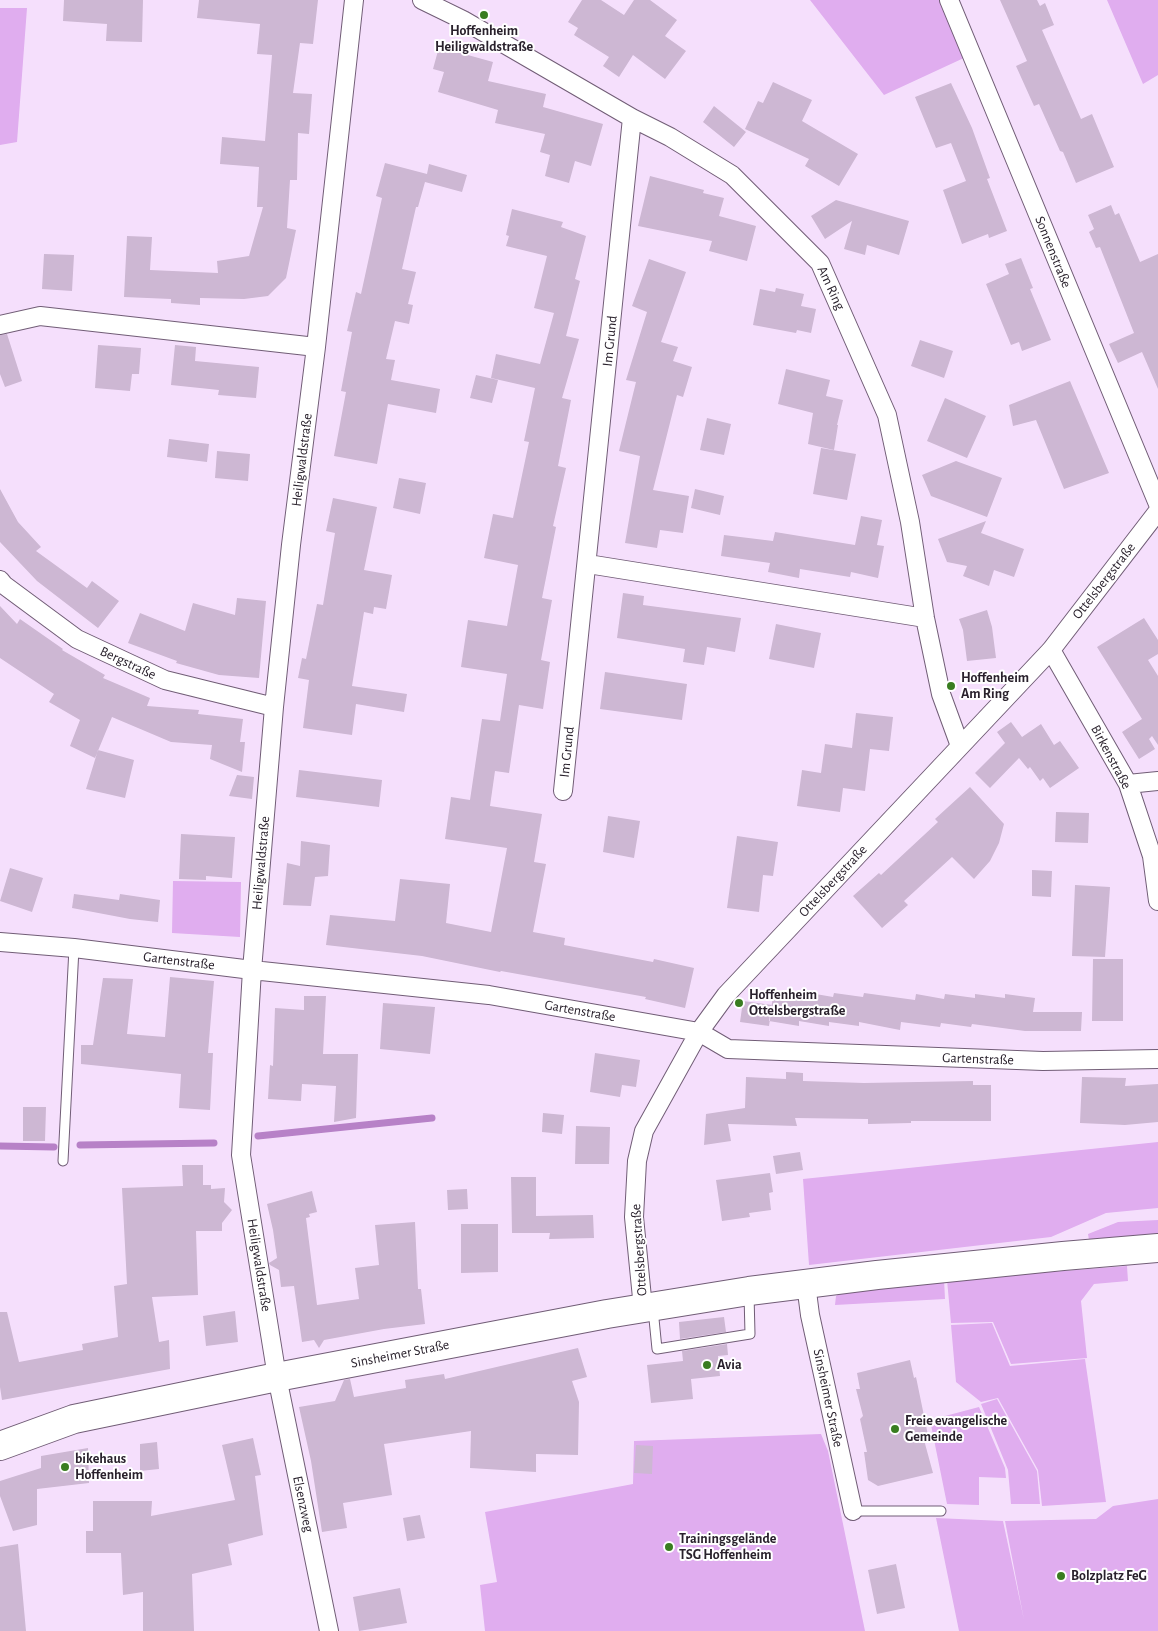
<!DOCTYPE html>
<meta charset="utf-8">
<style>
body{margin:0}
canvas{display:block;background:#f5dffc}
</style>
<canvas width="1158" height="1631"></canvas>
<script>
const ctx = document.querySelector('canvas').getContext('2d');
ctx.lineJoin = 'round';
function paint(path, color) {
  ctx.fillStyle = color;
  ctx.fill(path, 'evenodd');
}
function toPath(rows) {
  const path = new Path2D();
  for (const r of rows) {
    path.moveTo(r[0], r[1]);
    for (let i = 2; i < r.length; i += 2) path.lineTo(r[i], r[i + 1]);
  }
  return path;
}
function stroke(path, color, width, dash) {
  ctx.strokeStyle = color;
  ctx.lineWidth = width;
  ctx.lineCap = dash ? 'butt' : 'round';
  ctx.setLineDash(dash || []);
  ctx.stroke(path);
}
function drawText(font, color, halo, rows, align = 'center') {
  ctx.font = font + ' "Alegreya Sans",sans-serif';
  ctx.lineWidth = 4;
  ctx.setLineDash([]);
  ctx.textBaseline = 'middle';
  ctx.strokeStyle = halo;
  ctx.fillStyle = color;
  for (const [text, x, y, turn = 0] of rows) {
    ctx.save();
    ctx.translate(x, y);
    ctx.rotate((+turn || 0) * Math.PI / 180);
    ctx.textAlign = isNaN(turn) ? turn : align;
    if (halo) ctx.strokeText(text, 0, 0);
    ctx.fillText(text, 0, 0);
    ctx.restore();
  }
}
paint(toPath([
 [810,0,955,0,966,57,884,95],
 [1107,0,1158,0,1158,75,1143,84],
 [0,8,27,8,17,142,0,145],
 [173,881,241,882,240,937,172,933],
 [1158,1142,1158,1208,1106,1213,1051,1237,809,1265,803,1179],
 [1158,1220,1158,1234,1089,1240,1088,1234,1118,1222],
 [1127,1266,1128,1281,1094,1284,1081,1301,1087,1358,1011,1364,993,1322,951,1323,947,1280],
 [944,1279,945,1299,835,1305,836,1296,847,1289],
 [992,1323,1010,1366,1085,1359,1106,1502,1042,1506,1038,1470,998,1398,981,1402,956,1382,951,1325],
 [997,1399,1037,1471,1040,1504,1011,1504,1008,1470,981,1404],
 [979,1407,1005,1468,1006,1478,979,1477,979,1505,947,1504,930,1420],
 [821,1434,828,1451,865,1631,485,1631,480,1585,497,1582,485,1512,633,1484,634,1441],
 [1158,1499,1158,1631,959,1631,936,1518,1003,1521,1024,1620,1005,1521,1096,1519,1113,1506]
]), '#e0adef');
stroke(toPath([
 [258,1136,432,1118],
 [80,1145,214,1143],
 [0,1146,54,1147]
]), '#b781c7', 7);
paint(toPath([
 [64,0,143,0,142,42,106,41,107,24,63,21],
 [199,0,318,0,313,44,300,43,293,93,312,94,309,134,298,133,297,180,290,180,287,228,296,230,286,278,268,296,244,299,200,298,200,305,171,303,171,299,124,297,127,236,152,237,150,270,218,273,217,261,249,256,263,207,257,207,259,167,220,164,222,137,265,141,272,55,257,54,260,24,197,18],
 [582,0,601,0,624,15,634,0,650,0,677,20,665,36,686,51,665,79,633,55,619,77,603,66,609,57,574,35,578,28,568,22],
 [1000,0,1037,0,1040,6,1045,3,1054,25,1042,30,1081,119,1092,114,1114,167,1076,183,1063,152,1060,151,1039,104,1034,106,1016,66,1027,61],
 [439,47,493,62,488,81,546,94,543,107,603,124,591,166,575,161,569,183,545,176,550,155,540,152,545,134,495,123,498,110,438,92,444,72,433,69],
 [773,82,812,100,802,121,858,154,839,186,805,166,809,159,745,129,758,101,763,103],
 [951,83,972,128,990,178,987,179,1007,231,989,238,988,234,962,244,943,190,966,181,951,143,936,148,915,97],
 [714,106,746,132,734,147,703,122],
 [385,163,427,174,429,164,467,175,462,192,425,182,418,207,416,207,402,269,416,272,408,304,413,305,409,324,395,321,386,359,395,360,391,380,440,389,436,413,388,404,377,464,334,456,346,392,341,391,352,332,347,331,356,292,361,294,382,198,376,196],
 [650,176,704,190,703,193,724,198,719,216,756,226,747,261,709,251,712,241,638,226],
 [836,200,909,221,899,255,867,245,865,255,844,249,852,221,825,239,811,216],
 [1111,205,1115,215,1119,213,1140,262,1158,254,1158,389,1142,352,1118,363,1109,344,1134,333,1100,247,1096,248,1089,232,1094,229,1088,215],
 [512,209,563,222,561,227,586,236,575,279,580,281,566,336,579,339,562,398,571,400,558,466,566,468,553,526,556,527,542,598,552,600,541,660,550,662,543,709,519,705,509,773,495,771,490,806,542,814,534,862,546,864,533,932,565,938,564,945,653,962,654,959,694,968,685,1008,645,999,646,997,501,971,500,972,422,956,326,945,330,915,395,921,400,879,450,884,446,923,491,932,507,848,445,839,451,797,470,800,482,719,500,721,507,674,461,667,468,620,507,626,518,565,484,558,493,514,513,518,529,442,524,441,535,388,491,378,496,354,540,364,554,313,534,308,547,256,506,246,509,236,506,235],
 [44,254,74,255,72,291,42,289],
 [1021,258,1033,288,1030,289,1051,340,1022,351,1019,342,1011,345,986,284,1009,274,1005,264],
 [649,259,686,272,661,342,678,347,673,361,692,367,683,397,677,395,653,490,689,496,683,533,660,530,657,548,625,543,640,456,619,451,636,382,626,380,647,312,632,306],
 [776,288,804,294,801,306,816,309,811,333,797,330,796,333,753,325,760,289,775,292],
 [7,334,22,381,5,387,0,374,0,335],
 [920,340,953,351,944,378,911,366],
 [98,345,141,348,139,374,132,374,130,391,95,388],
 [175,345,196,347,195,361,259,367,256,398,218,395,219,390,171,385],
 [786,369,830,380,826,396,843,400,837,425,838,425,834,450,808,444,813,413,778,404],
 [476,375,498,380,492,403,470,398],
 [1070,381,1109,473,1064,489,1036,420,1013,426,1009,405],
 [945,398,986,416,967,458,927,441],
 [707,418,731,424,724,455,700,450],
 [169,439,209,444,207,462,167,457],
 [821,448,856,454,847,500,813,494],
 [217,451,250,454,248,481,215,478],
 [956,461,1002,478,987,517,931,496,922,475],
 [399,478,426,483,420,514,393,508],
 [0,489,18,522,41,547,36,551,87,588,92,581,119,601,98,628,37,581,0,542],
 [695,489,724,496,720,515,691,508],
 [333,498,377,507,364,570,392,575,386,609,374,607,373,614,364,612,352,686,407,694,404,712,356,704,352,735,303,728,309,680,298,678,302,658,306,659,317,604,323,605,335,533,326,531],
 [861,516,882,520,877,545,884,546,878,578,851,572,850,577,800,569,799,578,768,572,770,563,721,556,724,535,773,541,775,532,855,545],
 [986,521,981,533,1024,549,1014,577,994,570,989,586,963,576,967,566,947,562,938,539],
 [623,593,644,596,643,605,741,618,735,652,707,647,704,665,683,662,685,649,617,638],
 [237,598,266,601,259,678,219,675,176,663,177,661,128,643,140,613,185,631,193,603,235,615],
 [0,606,17,624,20,619,63,649,62,650,105,675,103,678,150,698,147,706,199,710,198,714,243,719,240,742,245,742,242,772,210,759,212,745,171,742,112,717,95,758,70,746,80,720,49,702,54,694,0,658],
 [987,610,992,627,996,658,967,661,963,630,959,619],
 [1144,618,1158,640,1158,654,1148,660,1158,676,1158,745,1152,736,1149,739,1155,749,1139,759,1122,732,1142,719,1097,647],
 [776,624,821,633,814,668,769,659],
 [605,672,687,684,682,720,600,709],
 [856,713,893,717,889,751,870,749,865,791,843,788,840,812,797,806,802,770,821,773,825,744,852,748],
 [1011,722,1022,737,1041,724,1054,745,1060,741,1079,768,1050,788,1043,778,1040,781,1030,767,1028,769,1019,758,990,788,975,773,1005,743,997,732],
 [98,750,134,760,125,798,86,789],
 [299,770,382,780,379,807,296,797],
 [237,775,254,777,252,799,229,796],
 [970,787,1004,824,999,843,990,861,974,879,952,857,904,901,908,905,882,928,853,896,879,873,881,875,938,822,935,819],
 [1056,812,1089,813,1088,843,1055,842],
 [608,816,640,821,634,858,603,852],
 [181,834,235,837,232,878,206,876,206,880,179,879],
 [737,836,778,842,773,876,763,875,759,912,727,908],
 [301,841,330,845,328,876,315,877,311,906,283,905,287,863,300,866],
 [10,868,43,878,32,912,0,901],
 [1032,870,1052,871,1051,897,1032,896],
 [1075,885,1110,887,1105,957,1072,956],
 [74,894,119,900,120,894,160,900,158,922,130,919,72,908],
 [1093,959,1123,959,1123,1021,1092,1021],
 [170,977,214,981,208,1053,213,1053,210,1110,179,1108,181,1074,81,1064,81,1045,93,1045,103,978,133,979,127,1034,165,1037],
 [774,991,803,996,804,992,833,997,834,993,863,997,864,993,915,1000,916,994,944,999,945,994,975,998,975,994,1005,998,1005,994,1035,998,1033,1012,1082,1012,1081,1031,1025,1031,972,1024,971,1027,941,1023,940,1027,901,1022,900,1030,859,1022,859,1026,829,1022,829,1026,799,1021,799,1026,769,1021],
 [304,996,326,996,323,1054,358,1054,356,1118,334,1122,336,1086,302,1084,301,1101,268,1099,270,1065,273,1066,275,1008,304,1010],
 [743,1001,772,1005,769,1026,740,1022],
 [383,1003,435,1007,430,1054,380,1049],
 [595,1053,640,1060,636,1087,622,1085,620,1097,590,1092],
 [786,1072,803,1073,803,1081,864,1083,973,1081,973,1085,991,1085,991,1121,911,1121,911,1123,868,1124,868,1119,795,1118,797,1126,728,1124,731,1141,704,1145,706,1114,745,1108,746,1077,786,1079],
 [1082,1077,1126,1078,1125,1086,1158,1084,1158,1122,1125,1125,1080,1123],
 [23,1107,46,1107,45,1141,23,1141],
 [543,1113,564,1115,562,1134,542,1132],
 [576,1126,610,1127,609,1164,575,1164],
 [800,1152,803,1170,776,1174,773,1156],
 [182,1165,203,1165,203,1185,211,1185,211,1189,225,1188,224,1202,232,1210,222,1223,222,1231,196,1231,198,1295,152,1297,159,1342,169,1340,170,1369,2,1400,0,1387,0,1312,7,1312,19,1362,83,1350,82,1344,118,1337,114,1286,127,1284,122,1188,183,1186],
 [770,1173,773,1192,769,1193,771,1210,749,1213,750,1217,722,1221,716,1180],
 [511,1177,536,1177,536,1216,593,1215,594,1238,549,1239,550,1233,512,1233],
 [467,1189,468,1209,448,1210,447,1190],
 [312,1191,317,1212,309,1214,310,1217,306,1218,317,1305,359,1299,355,1268,379,1265,375,1225,415,1222,418,1289,421,1289,425,1324,384,1329,324,1340,319,1348,314,1340,302,1342,294,1286,281,1287,279,1270,270,1265,269,1263,277,1258,273,1230,267,1204],
 [461,1224,498,1224,498,1272,461,1273],
 [235,1311,238,1342,206,1346,203,1316],
 [724,1317,726,1332,680,1339,679,1322],
 [727,1344,728,1355,718,1356,720,1376,691,1379,693,1399,651,1403,647,1365,683,1361,682,1351],
 [578,1348,587,1377,572,1381,579,1402,578,1455,536,1454,536,1472,470,1468,471,1431,384,1444,392,1495,343,1503,347,1528,322,1532,311,1461,299,1407,335,1401,344,1380,350,1379,354,1397,406,1388,405,1380,444,1374,445,1379],
 [910,1360,914,1378,916,1377,929,1440,924,1440,933,1473,878,1486,868,1480,864,1452,867,1452,860,1419,863,1416,856,1389,860,1389,857,1373],
 [253,1438,261,1475,255,1476,263,1535,228,1544,232,1565,192,1574,194,1631,143,1631,143,1592,123,1595,121,1553,86,1553,86,1531,93,1531,93,1501,152,1501,151,1516,235,1500,222,1445],
 [157,1442,159,1469,140,1471,140,1444],
 [636,1445,653,1446,652,1474,634,1473],
 [88,1448,89,1483,37,1489,37,1525,13,1531,0,1496,0,1481,41,1468,41,1456],
 [420,1515,425,1538,407,1541,403,1518],
 [18,1544,26,1631,0,1631,0,1547],
 [896,1564,905,1608,877,1614,868,1570],
 [400,1588,407,1623,359,1631,353,1597]
]), '#cdb7d3');
const lane = toPath([
 [63,1161,74,948],
 [653,1309,657,1349,750,1334,749,1294],
 [853,1511,941,1511]
]);
const street = toPath([
 [422,0,463,20,632,118,670,137,732,175,820,263,887,415,910,522,925,618,941,694,960,746],
 [949,0,1158,504],
 [0,325,40,316,316,347],
 [588,564,925,618],
 [0,580,4,585,77,639,165,680,274,707],
 [1051,650,1128,784,1152,856,1158,901],
 [1128,784,1158,781],
 [563,791,632,118],
 [0,942,74,948,252,970,489,995,699,1032,728,1049,1043,1061,1158,1059],
 [806,1284,810,1315,853,1511],
 [643,1308,634,1217,637,1161,644,1131,699,1032,726,995,1051,650,1158,511],
 [329,1631,277,1377,241,1155,252,970,274,707,291,545,316,347,354,0]
]);
const primary = toPath([
 [0,1446,74,1419,277,1377,607,1314,749,1291,877,1275,1063,1256,1158,1248]
]);
stroke(lane, '#715d76', 11);
stroke(street, '#715d76', 20);
stroke(primary, '#715d76', 30);
stroke(lane, '#fff', 9);
stroke(street, '#fff', 18);
stroke(primary, '#fff', 28);
for (const [x, y, r, color] of [
 [484,15,5,"#397d20"],
 [951,686,5,"#397d20"],
 [739,1003,5,"#397d20"],
 [707,1365,5,"#397d20"],
 [895,1429,5,"#397d20"],
 [65,1467,5,"#397d20"],
 [669,1547,5,"#397d20"],
 [1061,1576,5,"#397d20"]
]) {
  const dot = new Path2D();
  dot.arc(x, y, r, 0, 2 * Math.PI);
  ctx.fillStyle = color;
  ctx.fill(dot);
  stroke(dot, '#fff', 2);
}
drawText('bold 14px', '#29212c', '#fff', [
 ["Hoffenheim",484,31,"center"],
 ["Heiligwaldstraße",484,47,"center"],
 ["Hoffenheim",961,678],
 ["Am Ring",961,694],
 ["Hoffenheim",749,995],
 ["Ottelsbergstraße",749,1011],
 ["Avia",717,1365],
 ["Freie evangelische",905,1421],
 ["Gemeinde",905,1437],
 ["bikehaus",75,1459],
 ["Hoffenheim",75,1475],
 ["Trainingsgelände",679,1539],
 ["TSG Hoffenheim",679,1555],
 ["Bolzplatz FeG",1071,1576]
], 'left');
drawText('14px', '#29212c', '#fff', [
 ["Sonnenstraße",1053,252,68],
 ["Am Ring",831,288,65],
 ["Im Grund",610,341,-84],
 ["Heiligwaldstraße",302,460,-83],
 ["Ottelsbergstraße",1104,581,-52],
 ["Bergstraße",128,663,25],
 ["Im Grund",567,752,-84],
 ["Birkenstraße",1111,757,62],
 ["Heiligwaldstraße",261,863,-85],
 ["Ottelsbergstraße",833,881,-47],
 ["Gartenstraße",179,961,7],
 ["Gartenstraße",580,1011,10],
 ["Gartenstraße",978,1059,2],
 ["Ottelsbergstraße",639,1250,-94],
 ["Heiligwaldstraße",259,1265,81],
 ["Sinsheimer Straße",400,1354,-11],
 ["Sinsheimer Straße",828,1398,78],
 ["Elsenzweg",303,1504,78]
]);
</script>
